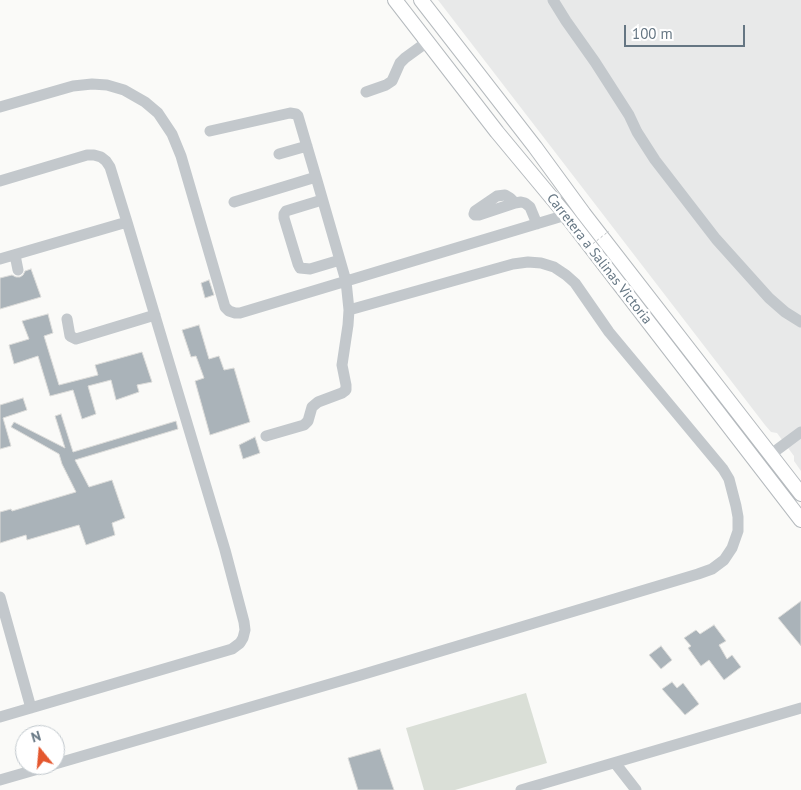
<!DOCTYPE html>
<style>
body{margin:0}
#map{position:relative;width:801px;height:790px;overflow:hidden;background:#fafaf8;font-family:"PT Sans",sans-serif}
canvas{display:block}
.north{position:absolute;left:15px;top:725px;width:50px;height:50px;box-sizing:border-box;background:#fff;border:1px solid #c1c8cd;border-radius:50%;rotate:343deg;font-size:14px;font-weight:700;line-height:20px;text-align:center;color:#657683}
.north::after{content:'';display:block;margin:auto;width:18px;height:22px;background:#e4572e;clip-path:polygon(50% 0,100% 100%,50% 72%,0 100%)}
.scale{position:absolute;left:624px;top:25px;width:121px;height:22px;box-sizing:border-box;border:2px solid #657683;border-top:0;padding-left:6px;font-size:15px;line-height:18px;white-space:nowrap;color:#657683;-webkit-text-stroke:4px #fff;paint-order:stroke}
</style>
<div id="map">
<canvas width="801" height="790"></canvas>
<div class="north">N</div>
<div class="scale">100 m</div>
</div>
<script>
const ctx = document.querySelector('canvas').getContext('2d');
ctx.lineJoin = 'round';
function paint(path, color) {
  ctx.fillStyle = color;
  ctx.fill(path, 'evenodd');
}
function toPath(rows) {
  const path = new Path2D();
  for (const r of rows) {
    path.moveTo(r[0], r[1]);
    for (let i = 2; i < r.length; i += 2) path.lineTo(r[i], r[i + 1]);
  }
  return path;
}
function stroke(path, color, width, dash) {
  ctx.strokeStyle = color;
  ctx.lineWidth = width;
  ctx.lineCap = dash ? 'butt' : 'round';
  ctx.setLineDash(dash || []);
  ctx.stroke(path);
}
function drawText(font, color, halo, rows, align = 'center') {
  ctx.font = font + ' "PT Sans",sans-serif';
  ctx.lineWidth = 5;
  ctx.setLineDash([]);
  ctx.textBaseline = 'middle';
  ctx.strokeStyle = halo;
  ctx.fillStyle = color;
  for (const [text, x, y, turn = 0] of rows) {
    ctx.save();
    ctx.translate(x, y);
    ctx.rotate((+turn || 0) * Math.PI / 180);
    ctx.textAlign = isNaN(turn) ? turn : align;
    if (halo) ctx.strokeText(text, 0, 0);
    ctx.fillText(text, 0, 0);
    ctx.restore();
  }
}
paint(toPath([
 [438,0,801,0,801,471,794,461,794,456,777,433,771,432,765,425]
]), '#e8e9e9');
paint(toPath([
 [526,693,547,763,455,790,424,790,406,728]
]), '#dadfd7');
const building = toPath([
 [31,269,41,297,0,309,0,278,12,275,16,277,20,277,23,275,25,271,31,269],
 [209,280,214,295,205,298,201,283,209,280],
 [48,314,53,333,44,336,59,385,98,375,95,365,142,352,152,382,137,385,139,392,116,400,111,380,88,386,96,414,82,419,73,390,50,396,38,356,14,364,9,345,29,339,22,321,48,314],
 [199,325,209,359,219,356,224,370,234,368,250,422,210,435,195,381,204,378,196,356,191,357,182,330,199,325],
 [23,398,27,410,3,418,11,446,0,449,0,405,23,398],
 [61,414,73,452,176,421,178,429,75,460,89,487,112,480,125,518,112,523,115,535,86,545,79,525,27,540,26,535,0,543,0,512,11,509,12,511,76,492,62,464,59,454,11,427,14,422,65,448,55,416,61,414],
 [255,437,260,453,243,459,239,445,255,437],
 [801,601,801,646,778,618,801,601],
 [714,625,726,641,719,645,727,659,732,655,741,667,724,680,709,660,701,666,688,648,691,646,684,638,696,630,700,634,714,625],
 [661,646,672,660,661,669,649,655,661,646],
 [672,682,677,688,683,683,699,704,685,715,662,689,672,682],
 [380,749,394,790,358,790,348,758,380,749]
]);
paint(building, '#aab3b9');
stroke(building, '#dcdcda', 1);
const major = toPath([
 [395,0,497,132,566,215,801,520],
 [421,0,535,147,584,214,801,494]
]);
stroke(major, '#b5babe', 16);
stroke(toPath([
 [553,0,566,21,595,62,629,115,637,132,655,160,716,239,769,298,785,312,801,322],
 [366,92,386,85,392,81,400,63,405,58,427,42],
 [0,107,73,86,92,84,107,85,124,90,145,102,158,113,172,134,181,156,225,307,229,311,235,313,240,313,566,215],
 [210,131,290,113,296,114,298,116,316,177,234,202],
 [279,154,307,146],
 [0,181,87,155,94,155,101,157,106,161,110,167,127,222,225,550,244,622,245,630,243,638,240,643,232,649,0,717],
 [322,200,286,211,284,214,284,218,298,264,300,268,310,269,340,260],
 [515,203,510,198,505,195,497,196,475,211,474,214,475,215,479,215,515,203,521,202,525,203,530,207,537,224],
 [15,255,18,270],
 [0,259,127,222],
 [67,319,70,336,76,339,155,315],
 [266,436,304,425,308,421,312,407,318,402,342,393,346,390,346,385,342,365,348,325,349,310,346,281,316,177],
 [770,455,801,432],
 [0,597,31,708],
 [615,763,636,790],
 [55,764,361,675,698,574,712,569,724,560,732,548,738,531,738,517,736,506,729,479,723,469,609,332,575,283,566,275,554,267,541,263,528,262,513,264,349,310],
 [0,780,52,765],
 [521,790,801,708]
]), '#c3c8cc', 11);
stroke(major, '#fff', 14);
stroke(toPath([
 [585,250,609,231]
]), '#bbbfc2', 1, [2.5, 2.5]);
drawText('14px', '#657683', '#fff', [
 ["Carretera a Salinas Victoria",599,259,52]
]);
</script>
